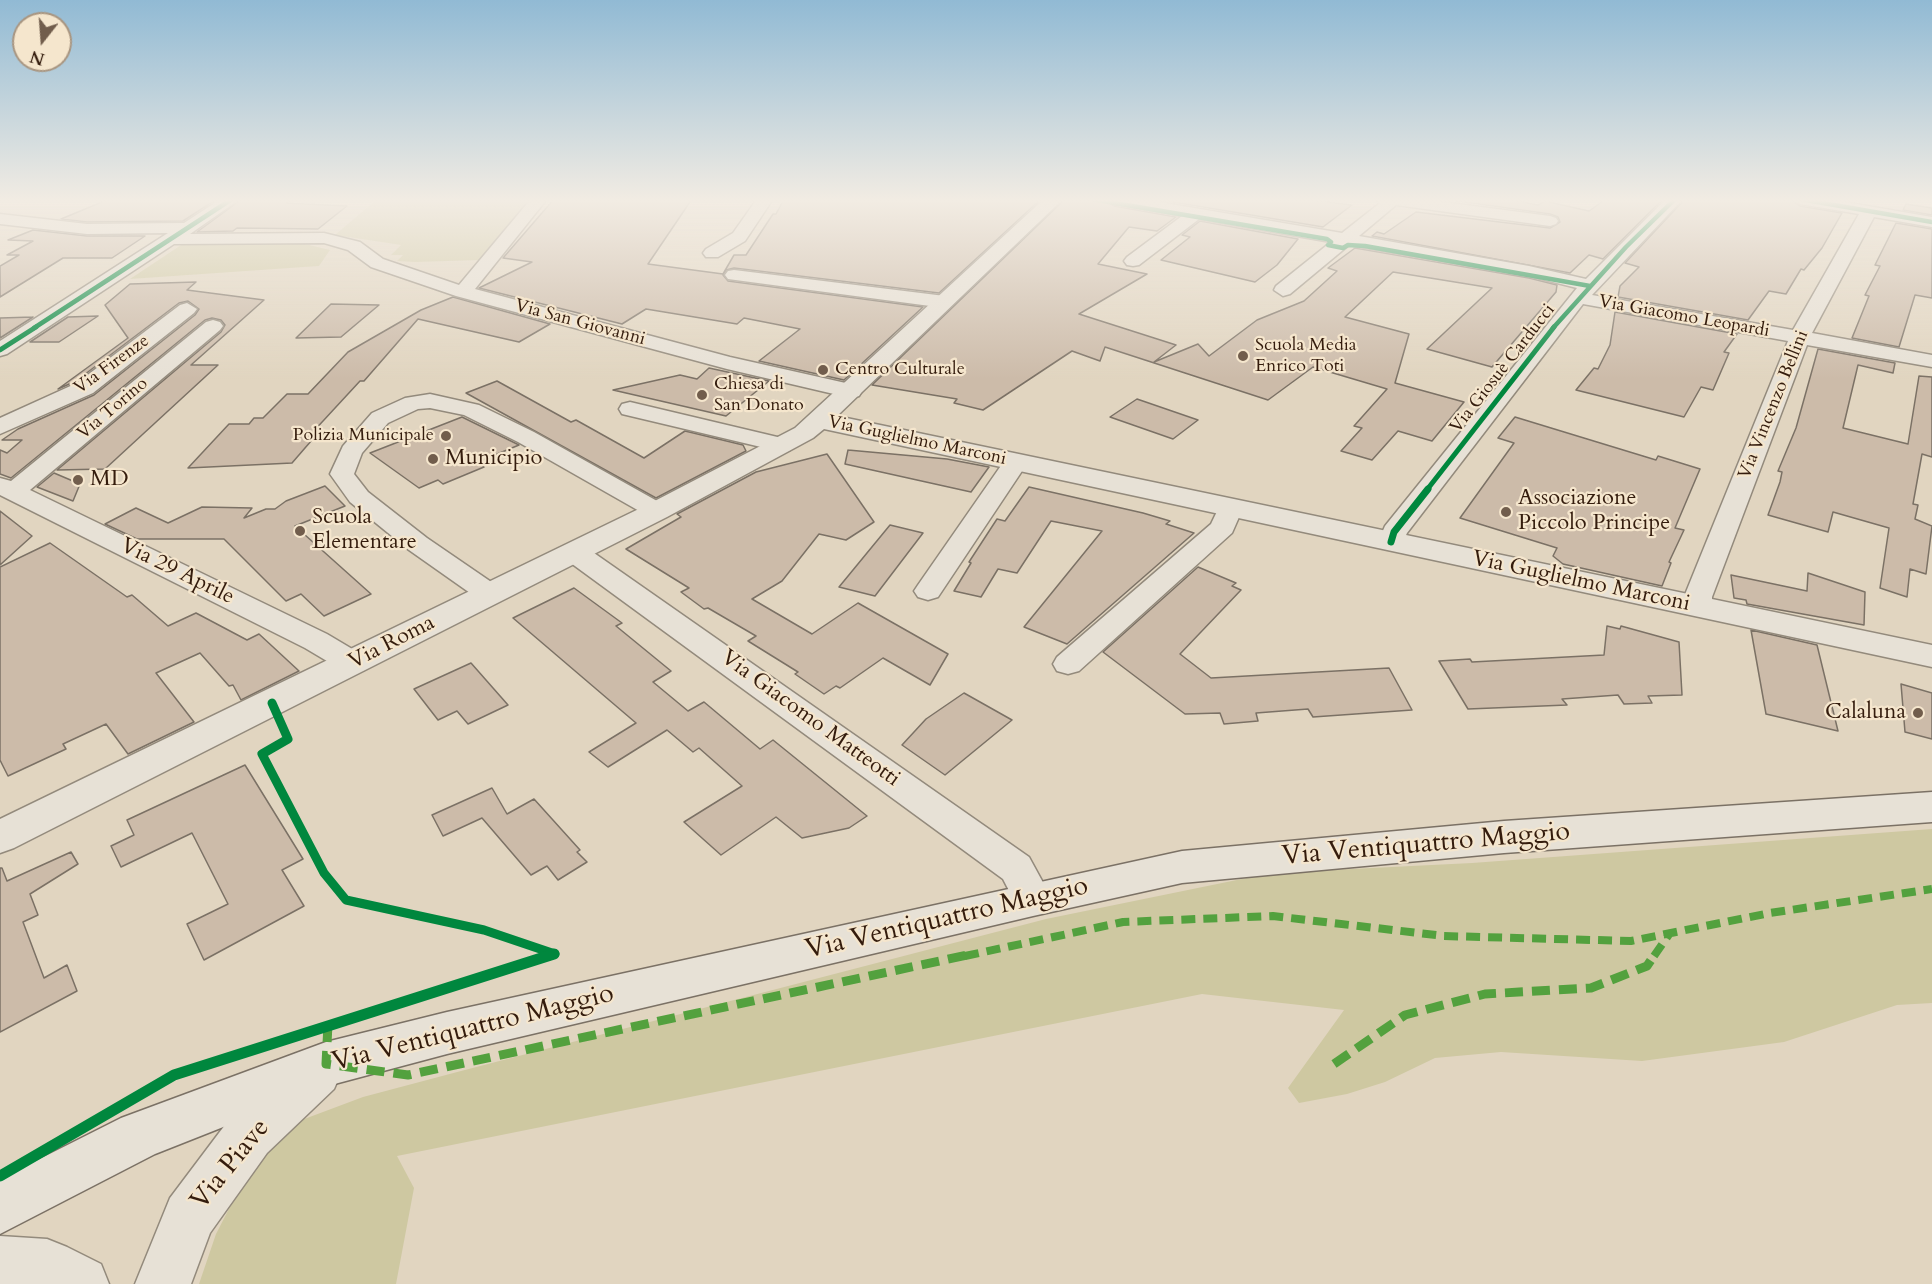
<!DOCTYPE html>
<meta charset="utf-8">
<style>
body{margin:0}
#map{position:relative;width:1932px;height:1284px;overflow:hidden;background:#e1d5c0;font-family:Cardo,serif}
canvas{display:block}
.north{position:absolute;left:12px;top:12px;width:60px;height:60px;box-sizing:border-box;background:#f5e6cd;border:2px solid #a89580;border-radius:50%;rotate:197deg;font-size:16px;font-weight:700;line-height:24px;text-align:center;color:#341c0d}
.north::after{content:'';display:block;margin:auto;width:21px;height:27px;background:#715d4c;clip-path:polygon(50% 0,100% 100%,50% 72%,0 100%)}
</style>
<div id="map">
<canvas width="1932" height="1284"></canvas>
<div class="north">N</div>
</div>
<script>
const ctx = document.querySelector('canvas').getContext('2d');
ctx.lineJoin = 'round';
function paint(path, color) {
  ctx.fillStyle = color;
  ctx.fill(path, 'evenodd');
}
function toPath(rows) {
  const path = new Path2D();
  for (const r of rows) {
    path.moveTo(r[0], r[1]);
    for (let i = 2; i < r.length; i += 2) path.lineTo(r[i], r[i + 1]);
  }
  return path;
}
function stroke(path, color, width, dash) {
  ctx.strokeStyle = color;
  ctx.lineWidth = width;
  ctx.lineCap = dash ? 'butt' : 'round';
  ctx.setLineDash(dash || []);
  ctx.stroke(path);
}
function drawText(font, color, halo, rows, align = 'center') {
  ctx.font = font + ' Cardo,serif';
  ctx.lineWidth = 4.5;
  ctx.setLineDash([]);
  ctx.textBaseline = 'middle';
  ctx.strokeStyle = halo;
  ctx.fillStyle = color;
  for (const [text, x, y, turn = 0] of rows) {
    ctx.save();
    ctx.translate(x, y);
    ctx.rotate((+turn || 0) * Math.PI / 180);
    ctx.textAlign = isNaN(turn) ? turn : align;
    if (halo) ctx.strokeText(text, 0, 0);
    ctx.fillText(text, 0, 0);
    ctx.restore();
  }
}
paint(toPath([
 [377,199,533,199,481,260,415,262,397,261,403,255,391,255,401,245,335,235],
 [184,243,305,244,330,250,319,266,130,279],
 [1932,829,1932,1003,1897,1005,1784,1042,1642,1061,1501,1052,1435,1058,1385,1082,1347,1094,1299,1103,1288,1088,1344,1010,1202,994,397,1156,414,1188,396,1284,199,1284,216,1234,233,1201,283,1127,363,1097,461,1071,1046,919,1271,873,1472,863]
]), '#cec8a1');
const building = toPath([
 [109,199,217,199,183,221,87,222,61,219,109,199],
 [242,199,292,199,286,203,347,206,318,229,237,228,233,231,197,232,242,199],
 [554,199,692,199,648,264,723,274,734,255,746,255,773,214,776,214,784,199,1041,199,939,293,734,268,726,270,723,275,728,281,923,307,844,380,759,361,800,329,744,318,737,324,646,309,622,324,479,288,532,262,503,258,554,199],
 [1065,199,1104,199,1114,206,1176,217,1157,231,1129,227,1098,264,1147,274,1079,314,1176,345,1154,362,1198,344,1209,356,1257,320,1304,301,1337,271,1328,268,1355,248,1529,278,1557,285,1556,292,1492,367,1427,349,1492,288,1393,272,1345,317,1409,334,1395,383,1464,402,1432,441,1398,431,1372,460,1341,451,1362,428,1354,426,1387,389,1313,367,1268,400,1105,347,1100,361,1072,351,983,410,954,403,957,399,872,385,1065,199],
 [1155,199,1302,199,1352,205,1323,227,1155,199],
 [1444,199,1507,199,1538,205,1545,201,1589,211,1606,199,1663,199,1603,259,1589,255,1570,273,1372,236,1377,232,1384,234,1416,212,1550,228,1560,222,1558,217,1550,214,1444,199],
 [1685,199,1790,199,1800,206,1842,213,1822,248,1804,270,1801,269,1786,294,1769,291,1748,320,1618,297,1620,286,1639,267,1625,263,1685,199],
 [1906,204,1932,208,1932,215,1903,210,1906,204],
 [1200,221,1298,239,1277,265,1255,282,1161,260,1190,237,1182,235,1200,221],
 [1896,223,1932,229,1932,298,1915,295,1899,347,1852,338,1869,296,1865,295,1880,266,1875,265,1896,223],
 [33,230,87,236,145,236,112,258,63,258,0,297,0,266,19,255,7,255,33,241,8,240,33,230],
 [196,282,187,290,264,300,191,365,218,365,105,469,57,470,221,332,225,325,221,320,212,318,205,320,11,478,0,474,0,450,7,453,22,440,2,440,18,429,94,395,195,315,199,309,188,301,179,303,76,381,58,389,128,338,105,305,130,284,196,282],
 [453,297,550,324,519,342,418,319,364,381,360,381,311,434,318,433,292,463,188,468,229,424,249,424,254,418,263,418,287,394,308,394,348,352,421,310,453,297],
 [331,304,379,305,341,337,296,338,331,304],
 [1615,312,1737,334,1724,352,1729,353,1713,390,1701,387,1684,417,1576,390,1594,368,1598,369,1610,345,1615,312],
 [98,316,59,342,30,342,68,317,98,316],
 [33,317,0,338,0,318,33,317],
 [1818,349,1895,363,1893,373,1858,365,1843,428,1908,444,1919,376,1932,377,1932,457,1922,454,1913,504,1918,505,1915,519,1932,526,1926,574,1910,569,1907,597,1880,588,1889,528,1833,512,1828,532,1768,515,1780,482,1782,472,1778,471,1796,428,1818,349],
 [709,368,769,381,726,416,613,390,680,375,697,379,709,368],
 [497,381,571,422,576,420,644,458,685,431,743,445,746,451,656,498,466,393,497,381],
 [1137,399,1198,420,1173,439,1110,417,1137,399],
 [462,417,519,445,478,462,484,467,443,484,438,480,419,488,370,453,462,417],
 [1515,417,1656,460,1658,456,1700,469,1675,528,1684,530,1669,562,1671,563,1662,586,1563,564,1553,556,1557,548,1460,518,1514,443,1498,438,1515,417],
 [848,450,947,459,989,467,971,492,845,464,848,450],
 [827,454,874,522,846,540,819,534,782,581,752,599,812,634,858,603,948,654,930,685,883,658,840,688,836,686,824,694,795,674,798,672,748,641,756,636,708,608,704,609,681,592,689,588,626,549,681,517,677,514,756,472,827,454],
 [54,473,80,484,73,501,37,487,54,473],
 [325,486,345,506,295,526,371,594,324,616,301,594,286,601,224,539,137,539,105,524,136,508,168,523,202,507,252,508,244,518,266,509,275,509,286,501,325,486],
 [1029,487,1143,513,1170,521,1166,524,1194,533,1067,644,1024,627,1102,531,1051,521,1017,573,998,569,981,597,954,591,971,563,969,562,997,519,1005,521,1029,487],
 [0,511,32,536,0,565,0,511],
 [890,525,923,533,875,596,839,587,890,525],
 [50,543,127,597,132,595,168,626,196,613,247,640,259,634,299,671,241,700,233,685,229,686,200,653,156,673,194,722,128,754,106,724,63,744,66,749,8,776,0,760,0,567,50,543],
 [1198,567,1236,583,1232,586,1241,590,1180,654,1211,678,1389,668,1412,710,1313,717,1308,709,1256,713,1258,721,1224,724,1220,713,1185,714,1103,652,1198,567],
 [1808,573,1865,592,1864,625,1747,604,1746,600,1734,598,1731,575,1807,591,1808,573],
 [574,588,622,623,616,626,671,671,653,682,688,711,704,702,760,749,773,740,867,816,849,828,802,838,776,817,721,855,684,822,742,786,699,748,693,752,667,730,608,767,589,752,636,723,513,618,574,588],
 [1607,626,1620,629,1621,626,1679,642,1682,695,1648,696,1652,703,1624,704,1618,695,1562,699,1567,705,1468,709,1439,661,1470,659,1472,662,1604,655,1607,626],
 [1751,630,1817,645,1838,731,1766,714,1751,630],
 [471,663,508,705,468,724,457,711,438,720,414,689,471,663],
 [1901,684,1932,693,1932,739,1905,732,1901,684],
 [964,693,1012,720,945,775,902,745,926,719,964,693],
 [245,765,303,859,282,870,304,906,204,960,187,924,228,904,192,833,121,867,111,846,134,835,127,820,245,765],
 [492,788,507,814,534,799,580,850,577,852,587,862,558,880,547,866,531,875,482,818,443,836,432,815,492,788],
 [71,852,78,864,30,894,38,915,23,922,44,978,67,965,77,991,0,1032,0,868,2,868,7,881,71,852]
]);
paint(building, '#ccbba9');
stroke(building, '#7b7165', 1.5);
const minor = toPath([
 [221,199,240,199,190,234,324,233,360,242,383,259,459,285,531,199,547,199,475,289,730,357,859,386,862,391,859,396,851,398,727,369,456,296,371,267,348,250,324,243,174,244,7,354,0,356,0,341,168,233,87,234,0,224,0,214,87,224,184,223,221,199],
 [757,199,773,199,745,241,718,257,706,257,703,253,706,249,733,233,757,199],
 [1106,199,1141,199,1342,233,1380,203,1376,199,1420,199,1550,216,1556,218,1558,221,1556,224,1550,226,1396,205,1359,236,1529,266,1586,279,1666,199,1683,199,1592,295,1793,330,1859,214,1800,204,1792,199,1827,199,1932,217,1932,227,1874,217,1812,333,1932,355,1932,367,1807,345,1712,597,1712,607,1708,613,1698,616,1688,613,1684,607,1684,597,1788,341,1583,304,1407,533,1400,548,1391,550,1382,548,1378,542,1385,526,1577,288,1529,276,1349,245,1290,294,1283,296,1274,290,1276,286,1331,242,1199,219,1139,265,1133,266,1127,265,1124,261,1127,257,1182,216,1114,204,1106,199],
 [734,270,945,296,954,302,945,308,728,279,725,275,728,271,734,270],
 [187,303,197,309,194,313,93,393,0,434,0,418,77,383,180,305,187,303],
 [213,320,220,322,223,326,220,330,30,490,327,634,364,656,368,663,364,670,353,673,342,670,305,648,0,495,0,478,11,481,206,322,213,320],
 [430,394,479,405,534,432,666,506,670,511,666,516,657,519,648,516,518,442,464,415,430,408,418,409,388,423,362,453,354,474,368,492,427,538,500,588,504,594,500,600,490,603,480,600,409,550,350,502,330,474,343,446,372,413,405,398,430,394],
 [630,402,790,440,794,445,790,450,782,452,622,414,619,409,622,404,630,402],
 [1016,455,1025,457,1028,462,938,597,928,600,918,597,914,591,918,585,1007,457,1016,455],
 [1230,500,1239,503,1243,508,1232,533,1079,671,1068,674,1057,671,1053,664,1057,657,1211,524,1221,503,1230,500],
 [574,544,584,546,1029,857,1052,899,1047,910,1033,915,1019,910,1003,879,564,558,560,552,564,546,574,544]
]);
const tertiary = toPath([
 [1044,199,1063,199,837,416,1932,645,1932,667,824,429,813,438,667,517,14,848,0,853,0,819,647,505,795,428,1044,199],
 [317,1050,334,1057,341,1073,334,1089,267,1153,210,1233,191,1284,135,1284,170,1198,231,1117,300,1057,317,1050],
 [0,1236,47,1239,67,1247,101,1264,109,1284,0,1284,0,1236]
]);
const secondary = toPath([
 [1932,792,1932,822,1504,853,1182,883,1033,916,447,1054,327,1086,155,1154,0,1234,0,1179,121,1118,326,1042,447,1012,1182,851,1504,821,1932,792]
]);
stroke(minor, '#938a7c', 3);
stroke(tertiary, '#938a7c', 3);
stroke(secondary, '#7b7165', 3);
paint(minor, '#e7e1d6');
paint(tertiary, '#e7e1d6');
paint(secondary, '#e7e1d6');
stroke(toPath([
 [965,956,1123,922,1273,916,1444,936,1631,941,1770,913,1932,889],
 [1654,956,1670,933]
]), '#53a13e', 8, [14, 8]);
stroke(toPath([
 [328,1024,326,1064,408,1075,972,954],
 [1334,1064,1405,1015,1485,994,1591,988,1647,966,1655,954]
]), '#53a13e', 9, [18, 9]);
stroke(toPath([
 [1091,199,1327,239,1331,242,1328,245,1343,248,1348,245,1365,246,1590,286],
 [1800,199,1932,222],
 [34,328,232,199],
 [1553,328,1626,247,1675,199]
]), '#00873e', 4.5);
stroke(toPath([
 [0,350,36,327],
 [1426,491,1554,327]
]), '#00873e', 5);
stroke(toPath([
 [1391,542,1394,532,1428,489]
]), '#00873e', 7);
stroke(toPath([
 [272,703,288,739,262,754,324,873,346,900,484,930,555,954,549,956]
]), '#00873e', 9);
stroke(toPath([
 [0,1176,174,1075,554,954]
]), '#00873e', 11);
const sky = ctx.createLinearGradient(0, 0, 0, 379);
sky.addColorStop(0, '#91bad4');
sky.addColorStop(0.53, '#f2ece3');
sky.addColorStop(1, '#f2ece300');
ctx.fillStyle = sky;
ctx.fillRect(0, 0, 1932, 379);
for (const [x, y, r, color] of [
 [1243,356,6,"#715d4c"],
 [823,370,6,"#715d4c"],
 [702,395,6,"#715d4c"],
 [446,436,6,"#715d4c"],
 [433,459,6,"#715d4c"],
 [78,480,6,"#715d4c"],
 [1506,512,6,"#715d4c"],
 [300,531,6,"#715d4c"],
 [1918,713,6,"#715d4c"]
]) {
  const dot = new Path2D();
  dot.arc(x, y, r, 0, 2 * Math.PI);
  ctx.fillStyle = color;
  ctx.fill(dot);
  stroke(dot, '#f5e6cd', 2);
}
drawText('18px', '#341c0d', '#f5e6cd', [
 ["Via Giacomo Leopardi",1684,317,10],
 ["Via San Giovanni",580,323,15],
 ["Via Firenze",112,365,-36],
 ["Via Giosuè Carducci",1503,369,-52],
 ["Via Vincenzo Bellini",1774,405,-68],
 ["Via Torino",113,409,-40],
 ["Via Guglielmo Marconi",917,441,12]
]);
drawText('18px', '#341c0d', '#f5e6cd', [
 ["Scuola Media",1255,346],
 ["Enrico Toti",1255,367],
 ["Centro Culturale",835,370],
 ["Chiesa di",714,385],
 ["San Donato",714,406],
 ["Polizia Municipale",434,436,"right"]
], 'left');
drawText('22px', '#341c0d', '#f5e6cd', [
 ["Municipio",445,459],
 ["MD",90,480],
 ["Associazione",1518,499],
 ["Piccolo Principe",1518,524],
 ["Scuola",312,518],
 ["Elementare",312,543],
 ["Calaluna",1906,713,"right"]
], 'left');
drawText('22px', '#341c0d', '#f5e6cd', [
 ["Via 29 Aprile",177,572,26],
 ["Via Guglielmo Marconi",1581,582,12],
 ["Via Roma",392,643,-27],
 ["Via Giacomo Matteotti",810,719,36]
]);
drawText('27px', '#341c0d', '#f5e6cd', [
 ["Via Ventiquattro Maggio",1426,845,-5],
 ["Via Ventiquattro Maggio",947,919,-13],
 ["Via Ventiquattro Maggio",473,1029,-14],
 ["Via Piave",231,1165,-51]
]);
</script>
